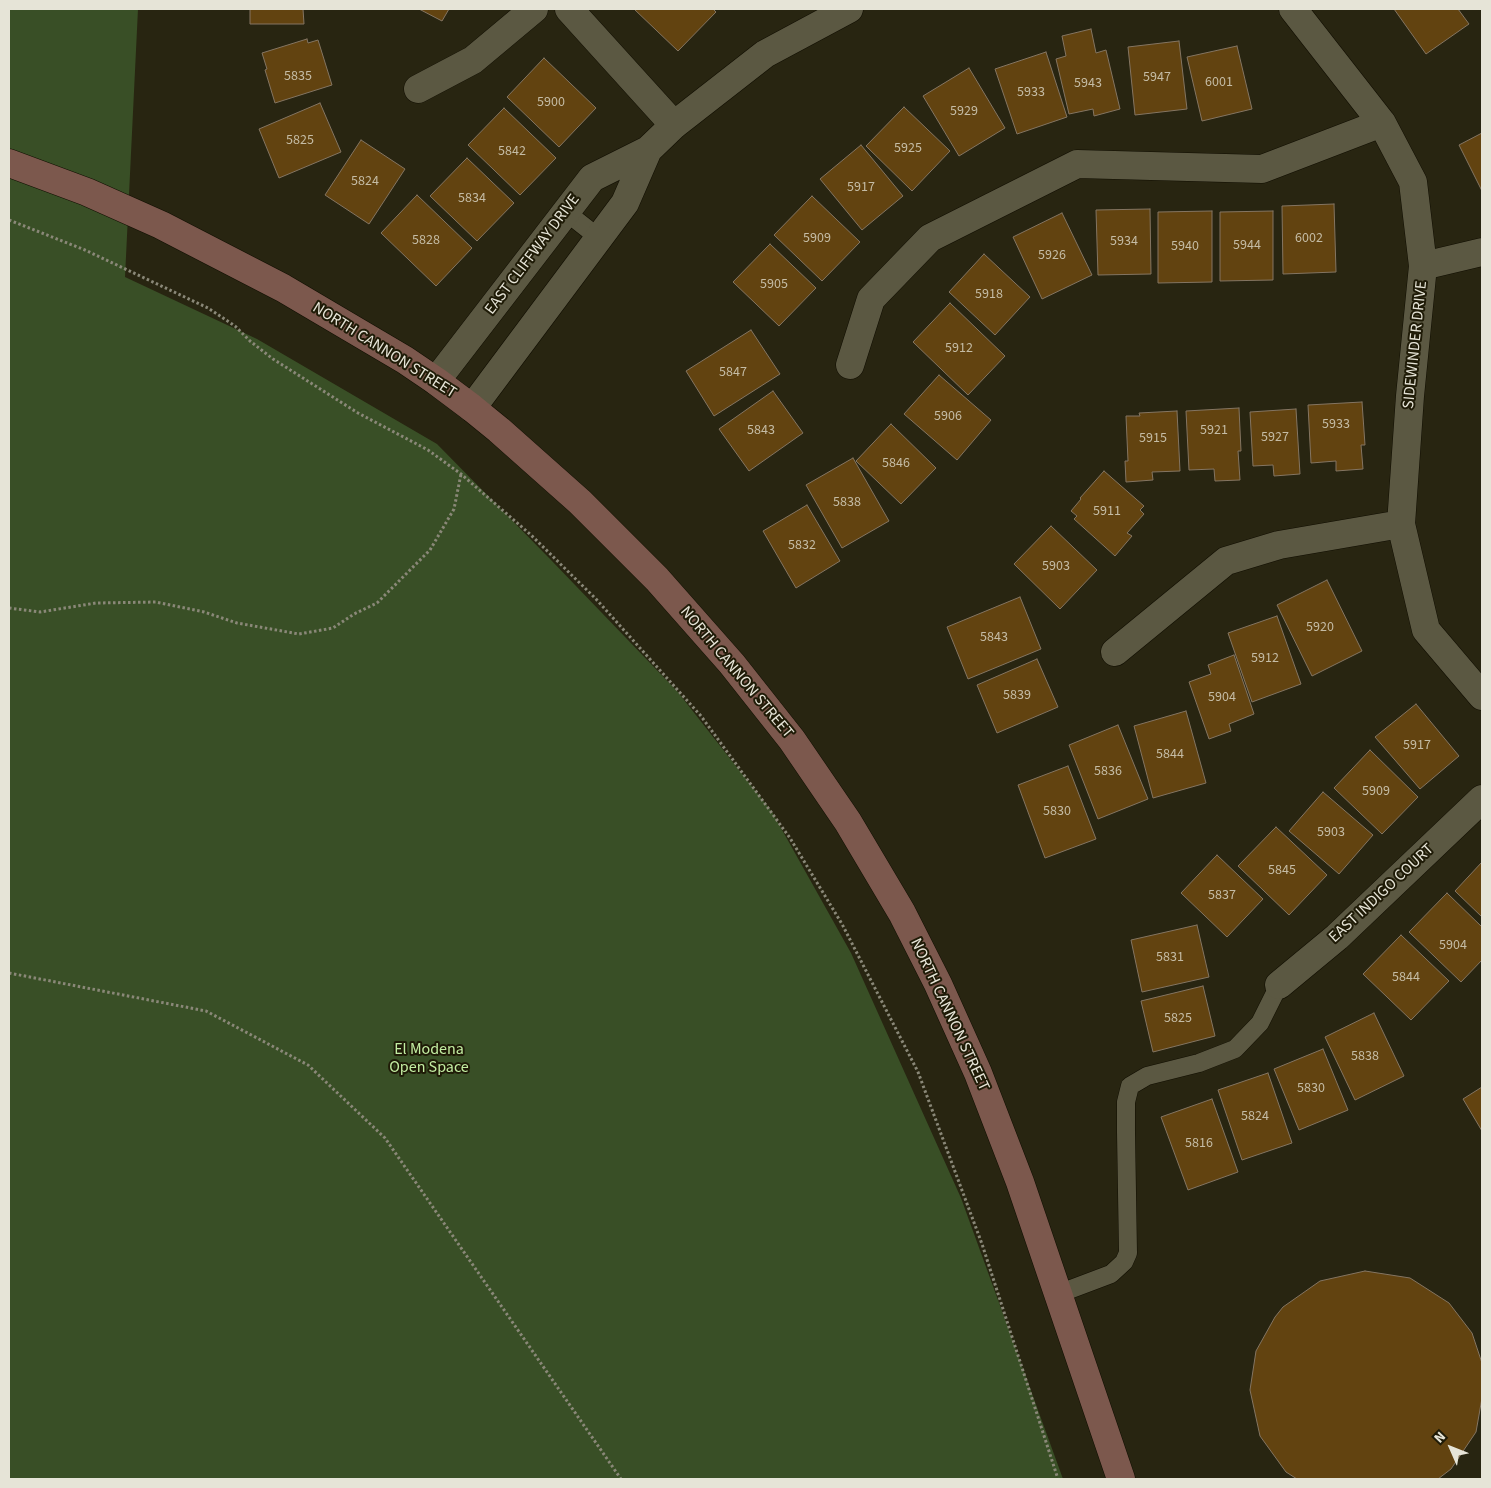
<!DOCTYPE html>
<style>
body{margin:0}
#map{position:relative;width:1491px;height:1488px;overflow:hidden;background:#282511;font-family:"Source Sans 3",sans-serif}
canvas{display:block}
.frame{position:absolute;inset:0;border:10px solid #e6e4d7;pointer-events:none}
.north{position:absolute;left:1426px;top:1423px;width:50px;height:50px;-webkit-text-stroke:4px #1f1b07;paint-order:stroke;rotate:314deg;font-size:14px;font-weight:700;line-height:20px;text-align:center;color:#e6e4d7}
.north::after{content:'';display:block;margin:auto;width:18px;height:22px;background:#e6e4d7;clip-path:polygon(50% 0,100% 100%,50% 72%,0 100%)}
</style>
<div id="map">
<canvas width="1491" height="1488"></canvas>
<div class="frame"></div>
<div class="north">N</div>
</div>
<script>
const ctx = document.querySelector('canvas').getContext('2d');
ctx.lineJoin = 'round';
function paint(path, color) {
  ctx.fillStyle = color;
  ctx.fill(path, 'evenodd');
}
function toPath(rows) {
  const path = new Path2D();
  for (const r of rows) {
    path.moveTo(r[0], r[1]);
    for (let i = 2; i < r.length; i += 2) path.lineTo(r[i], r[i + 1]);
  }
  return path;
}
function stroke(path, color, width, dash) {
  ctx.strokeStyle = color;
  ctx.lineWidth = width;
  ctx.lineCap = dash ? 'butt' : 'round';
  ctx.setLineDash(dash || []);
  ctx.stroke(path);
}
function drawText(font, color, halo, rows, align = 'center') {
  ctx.font = font + ' "Source Sans 3",sans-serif';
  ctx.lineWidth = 4;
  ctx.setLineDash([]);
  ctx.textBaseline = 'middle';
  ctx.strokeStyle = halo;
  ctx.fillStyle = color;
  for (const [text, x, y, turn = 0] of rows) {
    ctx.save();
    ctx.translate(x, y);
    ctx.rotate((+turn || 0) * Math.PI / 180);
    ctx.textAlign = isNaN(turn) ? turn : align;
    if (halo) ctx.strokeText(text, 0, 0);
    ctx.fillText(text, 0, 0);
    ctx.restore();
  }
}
paint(toPath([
 [9,9,138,9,125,277,257,339,437,444,551,560,677,691,772,812,851,953,961,1198,1063,1479,9,1479]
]), '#394f26');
const building = toPath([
 [250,9,303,9,304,24,250,24,250,9],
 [419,9,449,9,442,21,419,9],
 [634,9,713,9,716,12,678,51,634,9],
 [1394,9,1458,9,1469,24,1426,54,1394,9],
 [1091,29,1096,53,1106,50,1120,109,1094,116,1093,109,1069,114,1056,59,1066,56,1062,36,1091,29],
 [307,39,308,43,318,40,332,85,275,103,265,70,267,69,262,53,307,39],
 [1179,41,1187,109,1135,115,1128,47,1179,41],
 [1237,46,1252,109,1202,121,1187,57,1237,46],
 [1046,52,1067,117,1017,134,995,69,1046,52],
 [544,58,596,108,559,147,507,97,544,58],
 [969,68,1005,128,959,156,923,96,969,68],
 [320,103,341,152,279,178,259,129,320,103],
 [904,107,950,151,912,191,866,146,904,107],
 [504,108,556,158,520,195,468,145,504,108],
 [1482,133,1482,191,1459,145,1482,133],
 [361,140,405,169,369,224,325,195,361,140],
 [861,145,903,196,862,230,820,179,861,145],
 [467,158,514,203,477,241,430,196,467,158],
 [417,195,472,248,436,286,381,233,417,195],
 [812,196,860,242,822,281,774,235,812,196],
 [1334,204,1336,272,1283,274,1282,206,1334,204],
 [1150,209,1151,274,1098,275,1096,210,1150,209],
 [1212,211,1212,282,1158,283,1158,212,1212,211],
 [1273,211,1273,280,1220,281,1220,212,1273,211],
 [1062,213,1092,275,1042,299,1013,237,1062,213],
 [770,244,816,288,779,326,733,282,770,244],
 [984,254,1030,297,995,335,949,292,984,254],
 [950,303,1005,356,968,395,913,342,950,303],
 [751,330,780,374,714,416,686,371,751,330],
 [939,375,991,420,957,460,904,414,939,375],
 [773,391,803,433,749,471,719,429,773,391],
 [1362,402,1365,445,1361,445,1363,469,1336,471,1336,461,1311,463,1308,405,1362,402],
 [1239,408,1241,451,1238,451,1240,480,1215,481,1214,469,1189,470,1186,411,1239,408],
 [1296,409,1300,474,1274,476,1273,465,1253,466,1250,412,1296,409],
 [1177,411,1180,471,1152,472,1153,480,1126,482,1125,461,1128,461,1126,416,1140,416,1139,413,1177,411],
 [891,424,936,468,901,504,856,461,891,424],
 [853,458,889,521,842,548,806,485,853,458],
 [1104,471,1144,506,1140,510,1144,514,1127,533,1132,536,1115,556,1074,519,1077,516,1071,511,1081,499,1080,498,1104,471],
 [807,505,840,561,796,588,763,531,807,505],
 [1051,526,1097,570,1060,609,1014,564,1051,526],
 [1327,580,1362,651,1312,676,1277,605,1327,580],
 [1020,597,1041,649,968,679,947,627,1020,597],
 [1277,616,1301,684,1252,702,1228,633,1277,616],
 [1234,655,1254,714,1229,724,1231,731,1209,739,1189,682,1211,674,1208,665,1234,655],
 [1037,659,1058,707,997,733,977,685,1037,659],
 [1416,704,1459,756,1420,789,1375,737,1416,704],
 [1186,711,1206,783,1153,798,1134,726,1186,711],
 [1118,725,1148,799,1098,819,1069,745,1118,725],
 [1370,750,1418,797,1382,834,1334,788,1370,750],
 [1068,766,1096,839,1045,858,1018,785,1068,766],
 [1323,792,1373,835,1339,874,1289,831,1323,792],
 [1276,827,1327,875,1289,915,1238,866,1276,827],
 [1217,855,1263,899,1227,937,1181,893,1217,855],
 [1482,862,1482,917,1455,891,1482,862],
 [1447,893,1482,927,1482,960,1461,982,1409,932,1447,893],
 [1197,925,1209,977,1142,992,1131,940,1197,925],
 [1401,935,1449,981,1411,1020,1363,974,1401,935],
 [1203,986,1215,1036,1153,1052,1141,1001,1203,986],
 [1374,1013,1404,1076,1355,1100,1325,1037,1374,1013],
 [1323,1049,1348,1110,1299,1130,1274,1069,1323,1049],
 [1268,1073,1292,1143,1242,1160,1218,1090,1268,1073],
 [1482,1087,1482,1131,1463,1099,1482,1087],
 [1212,1099,1238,1172,1188,1190,1161,1117,1212,1099],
 [1365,1271,1410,1278,1449,1303,1472,1333,1482,1363,1482,1398,1476,1432,1451,1469,1438,1479,1297,1479,1286,1472,1260,1436,1250,1390,1256,1351,1275,1317,1283,1307,1320,1281,1365,1271]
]);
paint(building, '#624310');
stroke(building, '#847562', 1);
const service = toPath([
 [566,212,599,238],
 [1058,1294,1111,1274,1124,1262,1128,1253,1126,1132,1126,1102,1130,1086,1147,1076,1199,1063,1235,1049,1260,1023,1279,985]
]);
const minor = toPath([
 [569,9,674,125],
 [1293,9,1382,123,1413,182,1423,266,1410,396,1401,524,1426,630,1482,696],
 [418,89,473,60,534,9],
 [1423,266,1482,252],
 [850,365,871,299,930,238,1077,164,1262,169,1382,123],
 [436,381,592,178,648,150,674,125,765,54,849,9],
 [472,408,625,203,648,150],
 [1115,652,1226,561,1279,545,1401,524],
 [1279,985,1337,937,1482,799]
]);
const secondary = toPath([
 [9,163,87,192,161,225,283,288,405,360,436,381,472,408,499,430,580,502,657,579,732,664,792,740,848,822,902,913,938,984,978,1073,1020,1182,1121,1479]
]);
stroke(service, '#110e00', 19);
stroke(minor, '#110e00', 29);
stroke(secondary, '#110e00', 29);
stroke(toPath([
 [9,220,85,250,208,308,235,326,250,341,273,359,358,413,428,450,461,474,531,535,596,599,701,716,790,838,842,924,918,1072,982,1244,1058,1479],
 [9,608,40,612,96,603,156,602,204,612,237,623,299,634,333,628,354,614,377,603,430,550,454,509,461,474],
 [9,973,206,1011,308,1065,385,1138,621,1479]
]), '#8a8878', 3, [2.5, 2.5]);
stroke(service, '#5b5842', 18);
stroke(minor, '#5b5842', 28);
stroke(secondary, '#7c584d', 28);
drawText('14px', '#c5bca5', null, [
 ["5835",298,77],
 ["5947",1157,78],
 ["6001",1219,83],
 ["5943",1088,84],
 ["5933",1031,93],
 ["5900",551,103],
 ["5929",964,112],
 ["5825",300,141],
 ["5925",908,149],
 ["5842",512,152],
 ["5824",365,182],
 ["5917",861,188],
 ["5834",472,199],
 ["5909",817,239],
 ["6002",1309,239],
 ["5828",426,241],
 ["5934",1124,242],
 ["5944",1247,246],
 ["5940",1185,247],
 ["5926",1052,256],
 ["5905",774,285],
 ["5918",989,295],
 ["5912",959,349],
 ["5847",733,373],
 ["5906",948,417],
 ["5933",1336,425],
 ["5843",761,431],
 ["5921",1214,431],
 ["5927",1275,438],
 ["5915",1153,439],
 ["5846",896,464],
 ["5838",847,503],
 ["5911",1107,512],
 ["5832",802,546],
 ["5903",1056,567],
 ["5920",1320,628],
 ["5843",994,638],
 ["5912",1265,659],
 ["5839",1017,696],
 ["5904",1222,698],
 ["5917",1417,746],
 ["5844",1170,755],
 ["5836",1108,772],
 ["5909",1376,792],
 ["5830",1057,812],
 ["5903",1331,833],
 ["5845",1282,871],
 ["5837",1222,896],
 ["5904",1453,946],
 ["5831",1170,958],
 ["5844",1406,978],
 ["5825",1178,1019],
 ["5838",1365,1057],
 ["5830",1311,1089],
 ["5824",1255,1117],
 ["5816",1199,1144]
]);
drawText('16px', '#e6e4d7', '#1f1b07', [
 ["EAST CLIFFWAY DRIVE",533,255,-53],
 ["SIDEWINDER DRIVE",1416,345,-84],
 ["NORTH CANNON STREET",384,351,32],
 ["NORTH CANNON STREET",736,673,50],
 ["EAST INDIGO COURT",1382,894,-43],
 ["NORTH CANNON STREET",949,1015,65]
]);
drawText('16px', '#c3eda2', '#1f1b07', [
 ["El Modena",429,1050],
 ["Open Space",429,1068]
]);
</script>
